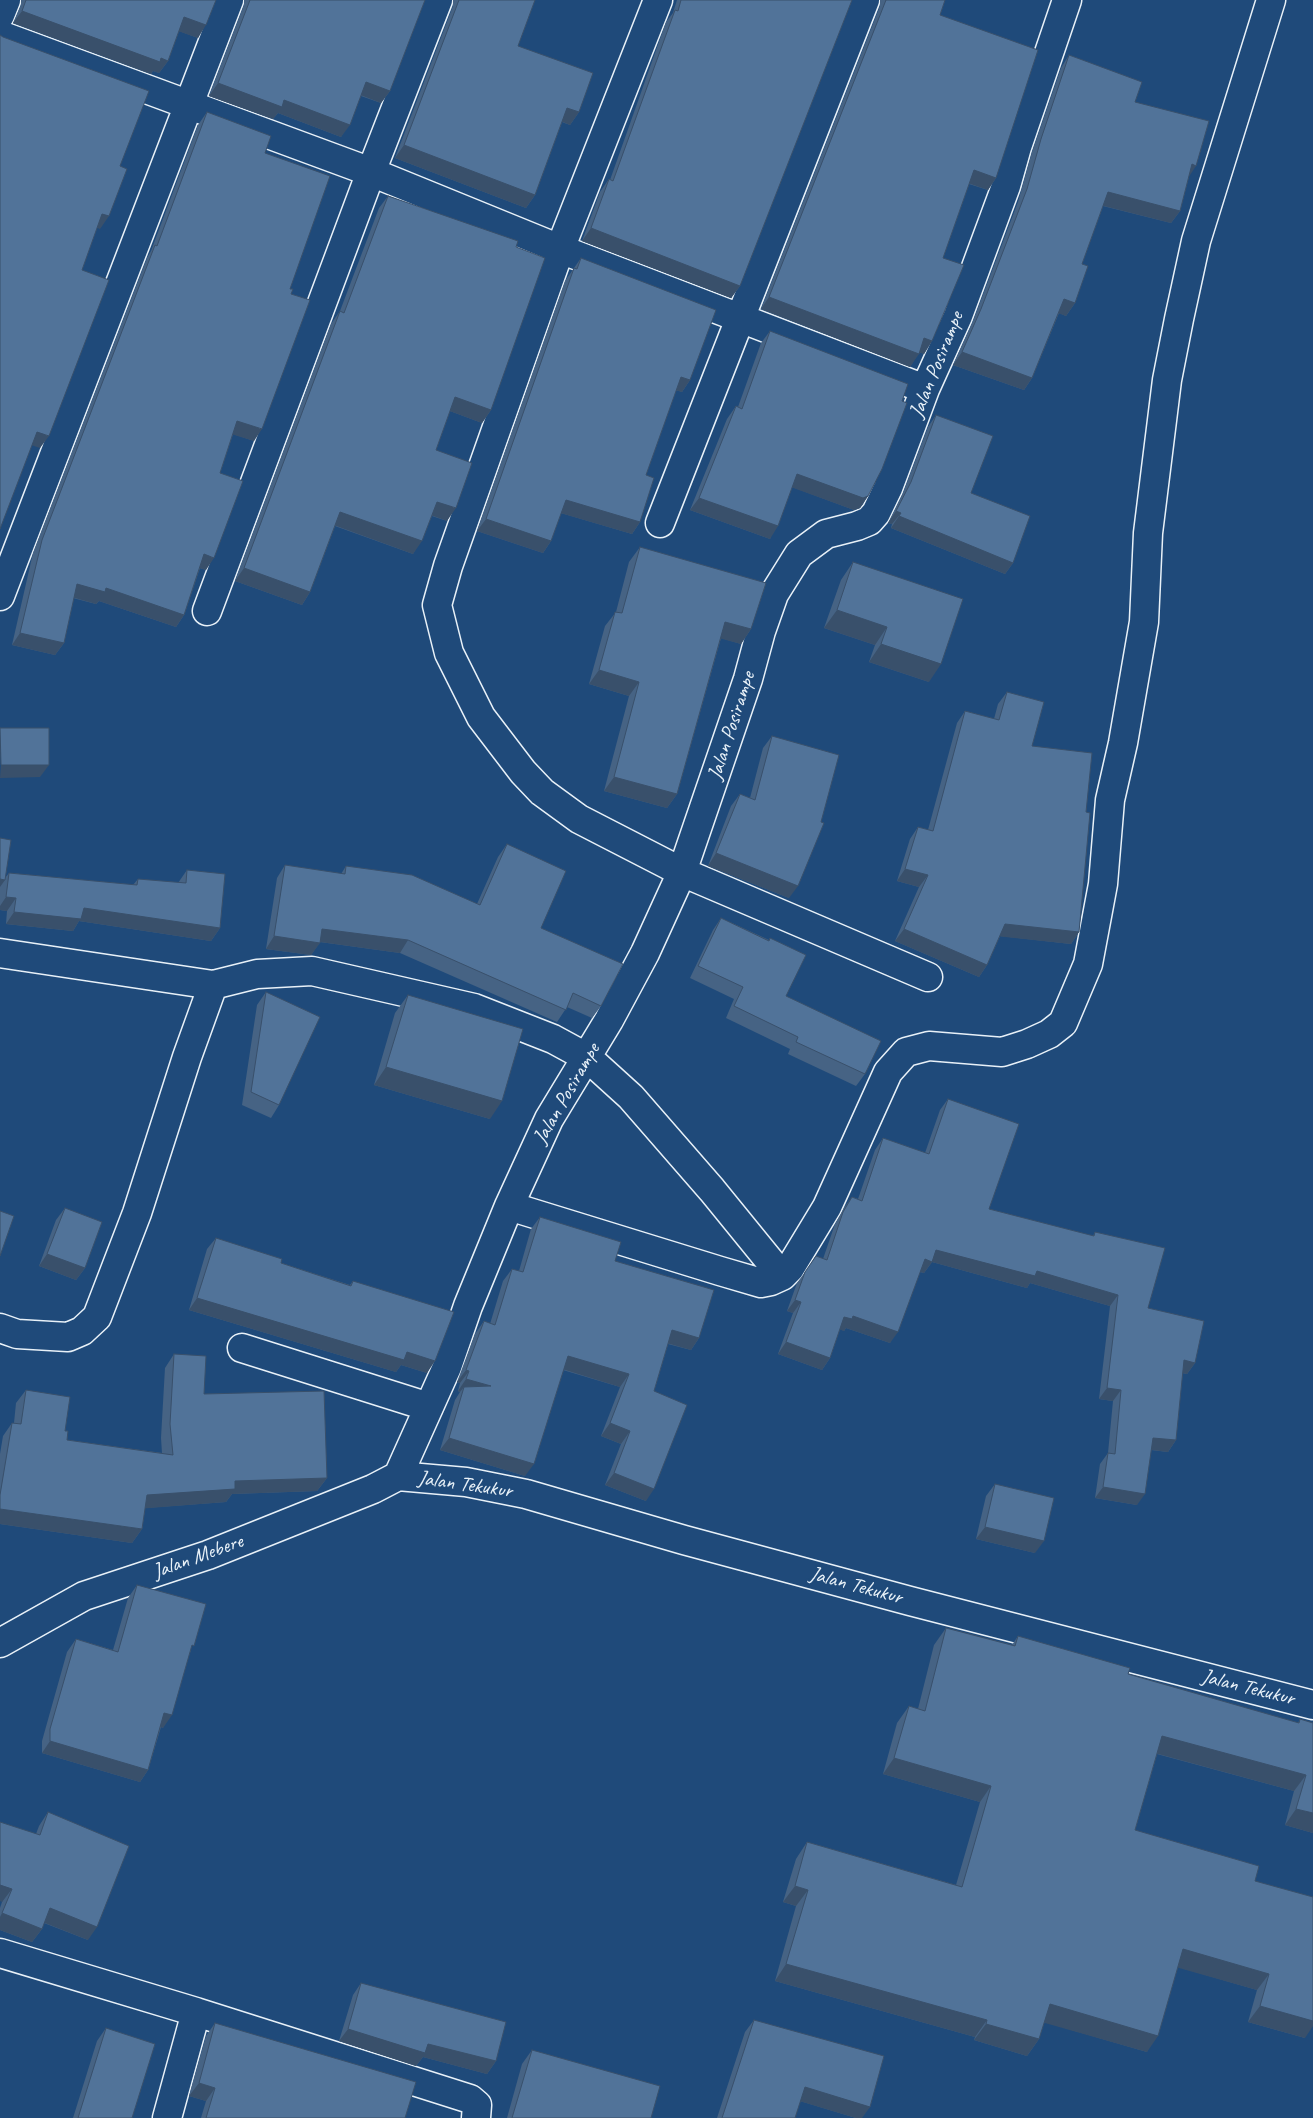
<!DOCTYPE html>
<style>
body{margin:0}
canvas{display:block;background:#1f4a7a}
</style>
<canvas width="1313" height="2118"></canvas>
<script>
const ctx = document.querySelector('canvas').getContext('2d');
ctx.lineJoin = 'round';
function toPath(rows) {
  const path = new Path2D();
  for (const r of rows) {
    path.moveTo(r[0], r[1]);
    for (let i = 2; i < r.length; i += 2) path.lineTo(r[i], r[i + 1]);
  }
  return path;
}
function stroke(path, color, width, dash) {
  ctx.strokeStyle = color;
  ctx.lineWidth = width;
  ctx.lineCap = dash ? 'butt' : 'round';
  ctx.setLineDash(dash || []);
  ctx.stroke(path);
}
function paint(path, color) {
  ctx.fillStyle = color;
  ctx.fill(path, 'evenodd');
}
function drawText(font, color, halo, rows, align = 'center') {
  ctx.font = font + ' Caveat,sans-serif';
  ctx.lineWidth = 4;
  ctx.setLineDash([]);
  ctx.textBaseline = 'middle';
  ctx.strokeStyle = halo;
  ctx.fillStyle = color;
  for (const [text, x, y, turn = 0] of rows) {
    ctx.save();
    ctx.translate(x, y);
    ctx.rotate((+turn || 0) * Math.PI / 180);
    ctx.textAlign = isNaN(turn) ? turn : align;
    if (halo) ctx.strokeText(text, 0, 0);
    ctx.fillText(text, 0, 0);
    ctx.restore();
  }
}
const street = toPath([
 [658,0,560,249,448,566,437,605,449,653,481,717,523,772,542,792,579,819,682,872,928,977],
 [0,15,6,0],
 [0,35,371,172,560,249,925,389],
 [660,523,865,0],
 [0,596,229,0],
 [207,611,371,172,438,0],
 [0,953,213,985,257,974,312,971,474,1008,553,1039,588,1058,631,1097,712,1190,782,1276],
 [509,1206,720,1271,761,1283,771,1281,782,1276,790,1268,827,1207,888,1072,906,1052,929,1046,1002,1052,1027,1044,1049,1034,1063,1023,1088,964,1103,884,1110,800,1123,743,1144,622,1148,533,1167,380,1179,319,1196,241,1271,0],
 [0,1328,17,1334,68,1337,82,1331,97,1317,137,1213,187,1057,213,985],
 [242,1348,429,1407],
 [398,1476,447,1367,468,1306,509,1206,549,1119,609,1020,645,953,682,872,748,679,761,631,774,594,799,554,826,534,857,526,869,521,876,513,888,488,925,389,958,316,1006,186,1017,147,1067,0],
 [398,1476,466,1482,526,1494,684,1540,910,1601,1313,1705],
 [0,1643,84,1596,208,1555,373,1489,398,1476],
 [0,1953,196,2012,167,2118],
 [196,2012,470,2099,477,2105,476,2118]
]);
stroke(street, '#e8f1f8', 31);
stroke(street, '#1f4a7a', 28);
paint(toPath([
 [21,0,216,0,198,38,179,31,168,61,159,73,153,71,151,74,13,23,21,5],
 [244,0,425,0,390,91,381,103,361,96,341,137,278,113,273,119,209,96,244,5],
 [453,0,535,0,518,46,579,112,570,125,562,122,535,195,526,208,395,158,453,6],
 [677,0,852,0,740,286,731,298,582,241,600,192,609,179,610,180,666,22,673,13],
 [880,0,945,0,940,15,996,178,988,190,969,184,943,258,932,341,924,354,919,352,910,367,761,309,880,6],
 [1069,55,1135,102,1189,176,1180,211,1171,223,1103,206,1082,264,1075,303,1066,316,1059,313,1032,378,1024,390,953,365,973,321,1018,202,1032,152,1061,68],
 [207,112,265,153,290,289,254,441,233,434,220,473,206,570,200,568,184,615,176,627,99,601,96,604,73,598,64,643,55,655,12,645,33,553,147,258,151,251,198,125],
 [388,196,516,247,491,410,482,423,450,411,436,450,447,521,432,516,413,554,335,526,310,592,302,605,235,581,331,324,340,311,379,208],
 [581,258,690,380,682,392,676,390,646,475,640,522,632,534,561,513,551,541,543,553,477,531,565,281],
 [770,331,868,496,860,508,854,510,792,487,770,539,690,510,727,419,736,406,738,407,761,343],
 [936,415,971,493,1013,563,1005,574,891,528,892,524,888,523,903,493,928,427],
 [640,547,751,629,741,644,721,638,677,794,667,808,604,791,629,696,589,684,605,626,616,612,629,562],
 [853,562,929,682,869,662,875,645,824,628,841,580],
 [1007,692,1032,746,1086,812,1079,932,1071,944,1000,936,987,965,979,977,895,941,919,887,897,881,910,839,918,827,928,830,957,723,965,711,994,719,998,704],
 [772,736,789,898,708,866,731,806,740,794,750,798,763,748],
 [0,838,5,878,9,873,133,885,138,879,178,883,187,870,220,928,211,941,79,921,73,931,6,924,7,911,0,910],
 [507,844,541,928,601,1006,592,1018,567,1007,557,1022,400,953,320,942,311,955,266,949,277,878,285,865,341,874,346,866,477,904,498,857],
 [721,918,769,940,770,938,786,996,865,1074,856,1086,788,1054,790,1049,726,1018,734,999,690,978,713,930],
 [266,992,279,1105,271,1118,242,1105,257,1005],
 [408,995,490,1119,374,1085,395,1013],
 [948,1099,989,1209,1093,1236,1095,1232,1148,1308,1195,1363,1187,1374,1182,1373,1176,1440,1168,1452,1151,1450,1137,1505,1095,1498,1100,1464,1108,1453,1113,1401,1099,1399,1110,1306,1030,1283,1027,1288,932,1262,924,1273,920,1272,890,1343,846,1328,844,1331,840,1329,830,1358,822,1370,778,1354,793,1313,787,1311,797,1283,805,1272,823,1259,835,1224,844,1208,852,1197,858,1199,875,1150,883,1138,925,1153,940,1110],
 [65,1208,85,1268,76,1280,39,1266,56,1220],
 [540,1217,615,1261,699,1338,691,1350,668,1344,654,1391,646,1501,605,1485,621,1444,601,1436,620,1387,563,1370,525,1476,440,1450,455,1400,460,1392,458,1391,460,1383,457,1382,475,1334,484,1321,490,1324,503,1281,512,1269,519,1271,531,1229],
 [216,1238,281,1263,350,1285,353,1281,427,1373,401,1365,396,1372,189,1310,207,1249],
 [174,1354,204,1394,327,1478,317,1491,232,1494,226,1502,145,1508,142,1529,132,1543,0,1524,0,1454,3,1436,12,1423,14,1423,16,1403,26,1390,65,1431,67,1440,162,1453,161,1438,165,1368],
 [995,1484,1035,1553,976,1539,986,1496],
 [137,1585,191,1650,163,1728,161,1727,148,1770,140,1782,42,1753,42,1741,67,1652,76,1639,113,1650,128,1598],
 [946,1628,1012,1645,1018,1636,1128,1674,1298,1723,1300,1719,1313,1723,1313,1833,1285,1825,1294,1791,1157,1754,1135,1830,1255,1881,1305,2038,1248,2022,1257,1990,1178,1967,1147,2052,1044,2022,1039,2039,1027,2056,974,2040,975,2037,775,1981,796,1906,783,1902,796,1859,807,1842,956,1885,980,1802,883,1774,897,1723,909,1706,918,1709,934,1645],
 [48,1812,88,1940,44,1923,42,1929,32,1942,0,1930,0,1908,2,1902,36,1834,39,1826],
 [361,1983,496,2061,487,2074,423,2057,416,2066,339,2041,353,1995],
 [754,2020,862,2118,856,2118,800,2101,795,2118,717,2118,745,2032],
 [215,2023,405,2118,201,2118,206,2101,189,2096,206,2036],
 [106,2028,132,2118,73,2118,97,2041],
 [532,2050,651,2118,507,2118,522,2064]
]), '#466384');
paint(toPath([
 [22,11,161,58,168,61,159,73,153,71,151,74,13,23],
 [184,17,206,25,198,38,175,30],
 [366,82,390,91,381,103,358,94],
 [218,83,284,100,350,125,341,137,278,113,273,119,209,96],
 [567,108,579,112,570,125,558,120],
 [404,145,535,195,526,208,395,158],
 [1192,164,1196,166,1188,178],
 [974,170,996,178,988,190,965,182],
 [1108,192,1180,211,1171,223,1100,205],
 [102,214,109,216,100,229,93,226],
 [591,228,740,286,731,298,582,241],
 [769,297,919,354,910,367,761,309],
 [1064,299,1075,303,1066,316,1055,312],
 [924,338,932,341,924,354,916,351],
 [962,352,1032,378,1024,390,953,365],
 [681,377,690,380,682,392,672,389],
 [455,397,491,410,482,423,447,410],
 [237,421,262,429,254,441,228,433],
 [37,432,49,436,40,448,28,444],
 [797,474,868,496,860,508,854,510,788,486],
 [699,498,778,526,770,539,690,510],
 [566,500,640,522,632,534,557,512],
 [437,502,456,508,447,521,428,514],
 [896,511,901,513,892,524,888,523],
 [340,512,422,541,413,554,331,524],
 [899,516,1013,563,1005,574,891,528],
 [486,519,551,541,543,553,477,531],
 [204,554,214,558,206,570,196,567],
 [244,568,310,592,302,605,235,581],
 [77,584,106,588,184,615,176,627,99,601,96,604,68,596],
 [837,610,887,627,875,645,824,628],
 [725,622,751,629,741,644,715,637],
 [20,633,64,643,55,655,12,645],
 [881,644,941,664,929,682,869,662],
 [599,670,639,682,629,696,589,684],
 [1,765,49,765,40,777,0,778],
 [614,777,677,794,667,808,604,791],
 [716,853,798,886,789,898,708,866],
 [905,869,928,875,919,887,897,881],
 [0,879,5,880,0,887],
 [6,897,16,898,7,911,0,910,0,906],
 [84,908,220,928,211,941,79,921,73,931,6,924,14,912],
 [1005,924,1079,932,1071,944,996,936],
 [322,929,408,940,400,953,313,941],
 [904,929,987,965,979,977,895,941],
 [274,936,320,943,311,955,266,949],
 [386,1067,502,1101,490,1119,374,1085],
 [936,1250,1037,1271,1118,1295,1110,1306,1030,1283,1027,1288,932,1262,924,1273,917,1271,925,1259],
 [47,1254,85,1268,76,1280,39,1266],
 [197,1298,407,1352,435,1361,427,1373,401,1365,396,1372,189,1310],
 [795,1300,801,1302,793,1313,787,1311],
 [853,1316,898,1332,890,1343,846,1328,844,1331,836,1328,844,1317],
 [672,1330,699,1338,691,1350,663,1342],
 [786,1342,830,1358,822,1370,778,1354],
 [568,1356,629,1374,620,1387,559,1368],
 [1184,1360,1195,1363,1187,1374,1176,1372],
 [466,1370,469,1371,460,1383,457,1382],
 [466,1379,491,1386,464,1387,460,1392,458,1391],
 [1107,1388,1121,1390,1113,1401,1099,1399],
 [610,1423,630,1431,621,1444,601,1436],
 [449,1438,534,1464,525,1476,440,1450],
 [1153,1438,1176,1440,1168,1452,1145,1449],
 [614,1473,654,1489,646,1501,605,1485],
 [327,1478,317,1491,232,1494,226,1502,137,1509,147,1495,235,1481],
 [1103,1487,1145,1494,1137,1505,1095,1498],
 [0,1509,142,1529,132,1543,0,1524],
 [985,1527,1044,1541,1035,1553,976,1539],
 [164,1713,172,1715,163,1728,156,1725],
 [1162,1736,1306,1775,1294,1791,1151,1752],
 [50,1741,148,1770,140,1782,42,1753],
 [894,1758,991,1786,980,1802,883,1774],
 [1296,1809,1313,1813,1313,1833,1285,1825],
 [0,1885,12,1889,2,1902,0,1901],
 [795,1886,808,1890,796,1906,783,1902],
 [50,1908,97,1927,88,1940,40,1921],
 [2,1913,42,1929,32,1942,0,1930,0,1917],
 [1183,1949,1269,1974,1257,1990,1172,1966],
 [786,1964,987,2020,975,2037,775,1981],
 [1050,2004,1158,2036,1147,2052,1038,2021],
 [1260,2006,1313,2021,1313,2026,1305,2038,1248,2022],
 [986,2024,1039,2039,1027,2056,974,2040],
 [348,2029,428,2044,496,2061,487,2074,423,2057,416,2066,339,2041],
 [199,2083,215,2088,206,2101,189,2096],
 [805,2087,870,2107,862,2118,856,2118,796,2100]
]), '#39506b');
const building = toPath([
 [26,0,216,0,206,25,184,17,168,61,161,58,160,62,22,11,26,0],
 [250,0,425,0,390,91,366,82,350,125,284,100,282,107,218,83,250,0],
 [459,0,535,0,518,46,593,73,579,112,567,108,535,195,404,145,459,0],
 [681,0,852,0,740,286,591,228,609,179,613,181,675,10,678,11,681,0],
 [886,0,945,0,940,15,1038,50,996,178,974,170,943,258,964,265,932,341,924,338,919,354,769,297,886,0],
 [0,35,3,37,149,91,120,166,127,169,109,216,102,214,82,270,109,280,49,436,37,432,0,529,0,35],
 [1069,55,1142,82,1135,102,1209,121,1196,166,1192,164,1180,211,1108,192,1082,264,1088,266,1075,303,1064,299,1032,378,962,352,981,309,1027,189,1041,139,1069,55],
 [207,112,271,136,265,153,330,176,290,289,293,289,291,294,310,300,262,429,237,421,220,473,243,481,214,558,204,554,184,615,106,588,105,592,77,584,64,643,20,633,42,540,155,245,157,246,207,112],
 [388,196,518,241,516,247,545,258,491,410,455,397,436,450,472,463,456,508,437,502,422,541,340,512,310,592,244,568,340,311,344,313,388,196],
 [581,258,716,310,690,380,681,377,646,475,654,478,640,522,566,500,551,541,486,519,574,268,577,269,581,258],
 [770,331,908,384,902,401,907,403,882,469,868,496,863,498,797,474,778,526,699,498,736,406,742,409,770,331],
 [936,415,993,436,971,493,1030,516,1013,563,899,516,901,513,896,511,911,482,936,415],
 [640,547,766,583,751,629,725,622,677,794,614,777,639,682,599,670,615,612,622,613,640,547],
 [853,562,963,599,941,664,881,644,887,627,837,610,853,562],
 [1007,692,1044,702,1032,746,1092,753,1086,812,1090,813,1079,932,1005,924,987,965,904,929,928,875,905,869,918,827,933,831,965,711,999,720,1007,692],
 [0,728,49,728,49,765,1,765,0,728],
 [772,736,839,755,821,822,824,823,798,886,716,853,740,794,755,800,772,736],
 [0,838,11,840,5,880,0,879,0,838],
 [507,844,566,871,541,928,623,964,601,1006,573,993,566,1010,408,940,322,929,320,943,274,936,285,865,345,874,346,866,412,875,480,905,507,844],
 [187,870,225,874,220,928,84,908,81,919,14,912,16,898,6,897,9,873,137,885,138,879,186,883,187,870],
 [721,918,769,941,770,938,806,955,786,996,881,1041,865,1074,796,1042,798,1037,734,1006,743,987,698,966,721,918],
 [266,992,320,1017,279,1105,251,1092,266,992],
 [408,995,523,1029,502,1101,386,1067,408,995],
 [948,1099,1019,1124,989,1209,1094,1236,1095,1232,1165,1248,1148,1308,1204,1321,1195,1363,1184,1360,1176,1440,1153,1438,1145,1494,1103,1487,1108,1453,1115,1454,1121,1390,1107,1388,1118,1295,1037,1271,1035,1276,936,1250,932,1262,925,1259,898,1332,853,1316,852,1319,844,1317,830,1358,786,1342,801,1302,795,1300,805,1272,816,1256,827,1260,843,1212,852,1197,862,1201,883,1138,929,1154,948,1099],
 [65,1208,102,1222,85,1268,47,1254,65,1208],
 [0,1211,14,1216,0,1256,0,1211],
 [540,1217,621,1242,615,1261,714,1290,699,1338,672,1330,654,1391,687,1405,654,1489,614,1473,630,1431,610,1423,629,1374,568,1356,534,1464,449,1438,464,1387,491,1386,466,1379,469,1371,466,1370,484,1321,495,1325,512,1269,523,1272,540,1217],
 [216,1238,282,1259,281,1263,351,1286,353,1281,454,1312,435,1361,407,1352,404,1360,197,1298,216,1238],
 [174,1354,206,1356,204,1394,324,1391,327,1478,235,1481,235,1489,147,1495,142,1529,0,1509,0,1495,12,1423,21,1424,26,1390,70,1397,65,1431,68,1431,67,1440,173,1455,170,1424,174,1354],
 [995,1484,1054,1498,1044,1541,985,1527,995,1484],
 [137,1585,206,1604,194,1646,192,1645,172,1715,164,1713,148,1770,50,1741,50,1729,76,1639,118,1652,137,1585],
 [946,1628,1015,1646,1018,1636,1130,1668,1128,1674,1299,1723,1300,1719,1313,1723,1313,1813,1296,1809,1306,1775,1162,1736,1135,1830,1259,1866,1255,1881,1313,1897,1313,2021,1260,2006,1269,1974,1183,1949,1158,2036,1050,2004,1039,2039,986,2024,987,2020,786,1964,808,1890,795,1886,807,1842,962,1887,991,1786,894,1758,909,1706,925,1711,946,1628],
 [48,1812,129,1846,97,1927,50,1908,42,1929,2,1913,12,1889,0,1885,0,1822,40,1835,48,1812],
 [361,1983,506,2022,496,2061,428,2044,425,2053,348,2029,361,1983],
 [754,2020,884,2056,870,2107,805,2087,795,2118,722,2118,754,2020],
 [215,2023,416,2082,405,2118,206,2118,215,2088,199,2083,215,2023],
 [106,2028,155,2044,132,2118,78,2118,106,2028],
 [532,2050,660,2086,651,2118,512,2118,532,2050]
]);
paint(building, '#517399');
stroke(building, '#39506b', 1);
drawText('21px', '#e8f1f8', '#1f4a7a', [
 ["Jalan Posirampe",937,365,-68],
 ["Jalan Posirampe",732,726,-72],
 ["Jalan Posirampe",567,1094,-60],
 ["Jalan Tekukur",465,1485,8],
 ["Jalan Mebere",198,1557,-20],
 ["Jalan Tekukur",856,1586,15],
 ["Jalan Tekukur",1248,1688,14]
]);
</script>
